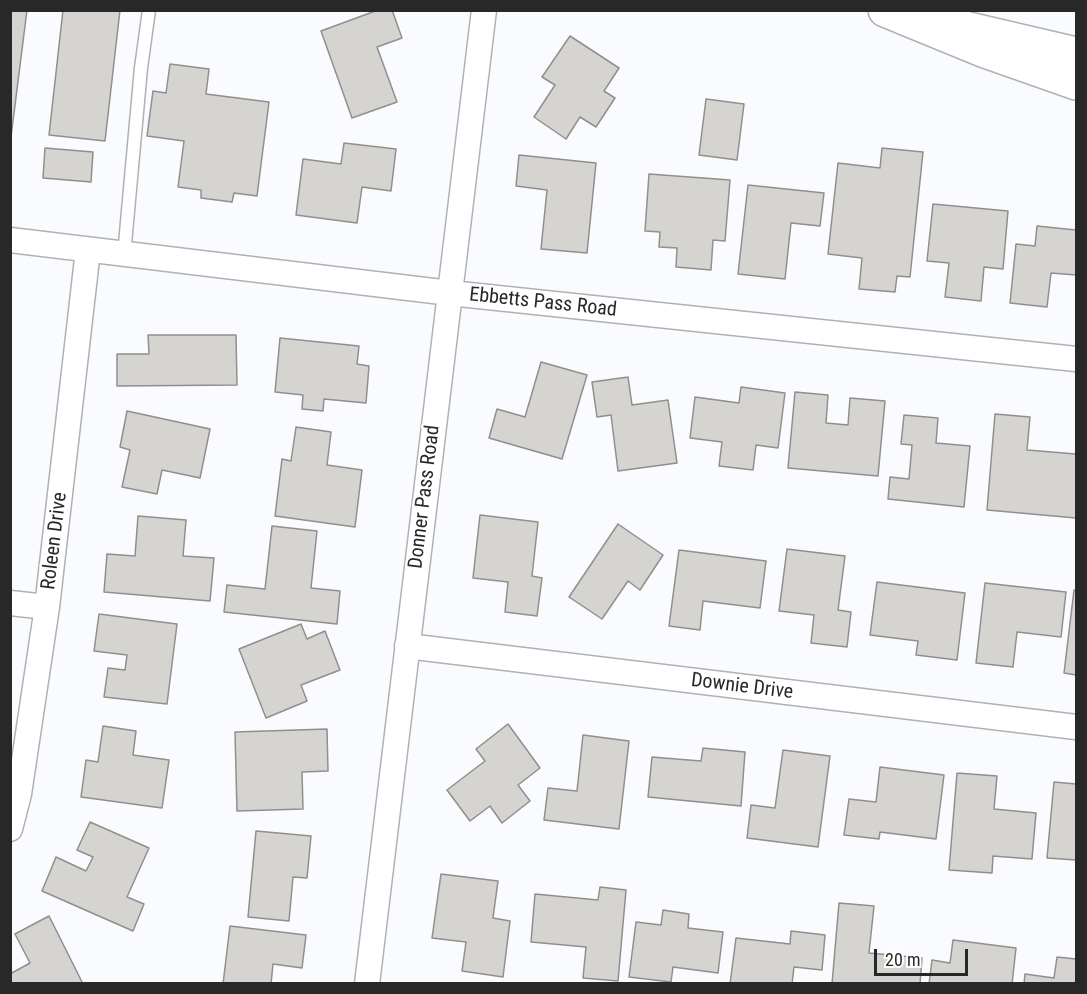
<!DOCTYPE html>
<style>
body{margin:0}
#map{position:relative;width:1087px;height:994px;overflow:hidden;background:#f9fbfe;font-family:"Roboto Condensed",sans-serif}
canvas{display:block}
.frame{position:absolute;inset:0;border:12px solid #282829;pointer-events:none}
.scale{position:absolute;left:874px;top:949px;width:94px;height:27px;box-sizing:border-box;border:3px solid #282829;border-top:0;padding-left:8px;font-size:18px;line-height:21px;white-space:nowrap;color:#282829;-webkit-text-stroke:4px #fff;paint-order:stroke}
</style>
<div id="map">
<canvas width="1087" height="994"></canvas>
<div class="frame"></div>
<div class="scale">20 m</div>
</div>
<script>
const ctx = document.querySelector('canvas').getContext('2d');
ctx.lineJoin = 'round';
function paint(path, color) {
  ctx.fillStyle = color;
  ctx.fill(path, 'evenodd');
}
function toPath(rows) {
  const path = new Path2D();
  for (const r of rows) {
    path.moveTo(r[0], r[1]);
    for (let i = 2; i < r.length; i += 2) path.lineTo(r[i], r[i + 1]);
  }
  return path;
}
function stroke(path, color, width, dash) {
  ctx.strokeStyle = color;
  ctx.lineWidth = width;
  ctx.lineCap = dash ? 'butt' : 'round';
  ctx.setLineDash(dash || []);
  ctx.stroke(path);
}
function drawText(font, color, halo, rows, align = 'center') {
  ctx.font = font + ' "Roboto Condensed",sans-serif';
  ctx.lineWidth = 4.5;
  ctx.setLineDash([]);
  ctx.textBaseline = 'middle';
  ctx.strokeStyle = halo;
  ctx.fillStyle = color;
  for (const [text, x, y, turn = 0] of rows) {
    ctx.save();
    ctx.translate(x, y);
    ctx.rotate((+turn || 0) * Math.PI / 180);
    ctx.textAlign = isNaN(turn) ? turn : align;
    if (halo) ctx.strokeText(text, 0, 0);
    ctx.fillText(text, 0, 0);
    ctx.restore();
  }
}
const building = toPath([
 [10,10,27,10,10,145,10,10],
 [63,10,120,10,105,141,49,135,63,10],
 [378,10,392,10,402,38,377,47,397,102,352,118,321,31,378,10],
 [570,36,619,68,604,91,615,98,596,127,580,117,566,139,534,117,555,85,542,77,570,36],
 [170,64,209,69,206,94,269,102,257,196,234,193,232,202,201,198,201,190,178,187,184,141,147,136,153,91,166,93,170,64],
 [706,99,744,104,737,160,699,155,706,99],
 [344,143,396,149,391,191,362,187,357,223,296,215,303,159,341,164,344,143],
 [45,148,93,152,91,182,43,178,45,148],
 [882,148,923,152,910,277,897,276,895,292,859,289,862,258,828,254,838,163,880,168,882,148],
 [519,155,596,163,587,253,541,249,547,190,516,186,519,155],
 [649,174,730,180,725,241,713,240,711,270,676,267,677,248,659,247,660,232,645,231,649,174],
 [748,185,824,193,820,226,791,223,785,279,738,274,748,185],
 [933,204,1008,211,1003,269,984,267,981,301,945,297,949,263,927,261,933,204],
 [1037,226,1076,230,1076,275,1051,273,1047,307,1010,303,1016,244,1035,246,1037,226],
 [148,335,236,335,237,385,117,386,117,354,149,354,148,335],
 [280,338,359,346,357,364,369,366,366,403,324,399,323,411,302,409,303,395,275,392,280,338],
 [541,362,587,375,562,459,489,438,497,409,525,417,541,362],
 [628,377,632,405,668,400,677,463,618,471,611,415,597,417,592,382,628,377],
 [741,387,785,393,778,448,756,445,753,470,719,466,722,442,690,438,695,397,739,403,741,387],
 [795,392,828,395,826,423,848,425,850,398,885,401,878,476,788,468,795,392],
 [127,411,210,429,200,478,162,470,157,494,122,487,130,450,120,447,127,411],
 [995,414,1030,417,1027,450,1076,454,1076,518,987,510,995,414],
 [904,415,938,418,936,443,970,446,964,507,888,499,890,477,909,479,912,445,901,444,904,415],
 [296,427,331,432,327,465,362,470,355,527,275,516,282,459,291,461,296,427],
 [480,515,538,522,532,576,542,578,537,616,505,612,508,582,473,578,480,515],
 [138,516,186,520,183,556,214,558,210,601,104,592,107,554,135,556,138,516],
 [618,524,663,555,640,590,628,581,602,619,569,597,618,524],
 [272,526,317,531,311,588,340,591,337,624,224,612,227,585,265,589,272,526],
 [787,549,845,556,838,610,851,612,847,647,811,643,814,615,779,611,787,549],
 [679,550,766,561,760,608,703,601,700,630,669,626,679,550],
 [877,582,965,593,957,660,916,655,918,641,870,635,877,582],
 [985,583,1066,592,1061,637,1017,632,1013,667,976,663,985,583],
 [1074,590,1076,591,1076,675,1064,673,1074,590],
 [99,614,177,624,167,704,104,697,108,668,125,670,127,655,94,651,99,614],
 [301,624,307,639,325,631,340,670,301,685,307,701,266,718,239,649,301,624],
 [508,724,540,768,518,785,530,801,502,823,490,806,470,821,447,790,485,761,476,749,508,724],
 [103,726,136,731,133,755,169,760,162,808,81,797,86,760,98,762,103,726],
 [327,729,328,771,302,772,303,809,237,811,235,732,327,729],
 [583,735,629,741,619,829,544,820,548,788,577,791,583,735],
 [703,748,745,752,741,806,648,797,652,757,701,761,703,748],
 [783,750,830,756,818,847,747,838,751,805,775,808,783,750],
 [880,767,944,775,936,839,880,832,879,839,844,835,849,799,876,802,880,767],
 [957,773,997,776,994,809,1036,813,1032,859,993,856,992,873,949,870,957,773],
 [1054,782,1076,784,1076,860,1047,858,1054,782],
 [90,822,149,848,127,897,144,904,133,931,42,891,56,857,86,871,93,857,77,850,90,822],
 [256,831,311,836,307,878,293,877,289,921,248,917,256,831],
 [441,874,498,881,493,918,510,921,503,977,462,971,466,942,432,938,441,874],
 [600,887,626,890,618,981,583,978,586,947,531,942,535,894,598,900,600,887],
 [839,903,874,906,869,953,922,958,920,984,832,984,839,903],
 [663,910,689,914,688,928,723,932,718,973,673,967,671,982,629,977,636,922,661,925,663,910],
 [49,916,83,984,10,984,10,974,30,963,15,934,49,916],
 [230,926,306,935,302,968,273,964,271,984,223,984,230,926],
 [791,931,825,935,822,970,794,967,792,984,730,984,736,938,790,944,791,931],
 [953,940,1016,948,1012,984,929,984,932,960,950,963,953,940],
 [1057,957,1076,959,1076,984,1024,984,1025,974,1054,978,1057,957]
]);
paint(building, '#d6d4d1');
stroke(building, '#918f8d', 1.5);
const service = toPath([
 [124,255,141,68,149,10]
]);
const minor = toPath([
 [10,240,450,293,1076,359],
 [10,603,47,607],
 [407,646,1076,727],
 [10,829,19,794,47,607,88,250],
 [367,984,484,10]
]);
const trunk = toPath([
 [939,22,1076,54]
]);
const motorway = toPath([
 [885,10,985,51,1076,83]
]);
stroke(service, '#afb1b3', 15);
stroke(minor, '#afb1b3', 27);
stroke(trunk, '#afb1b3', 36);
stroke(motorway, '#afb1b3', 36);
stroke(service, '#fff', 12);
stroke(minor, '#fff', 24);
stroke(trunk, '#fff', 33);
stroke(motorway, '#fff', 33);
drawText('20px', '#282829', '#fff', [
 ["Ebbetts Pass Road",543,303,6],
 ["Donner Pass Road",425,497,-83],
 ["Roleen Drive",55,541,-83],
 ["Downie Drive",742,687,7]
]);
</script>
